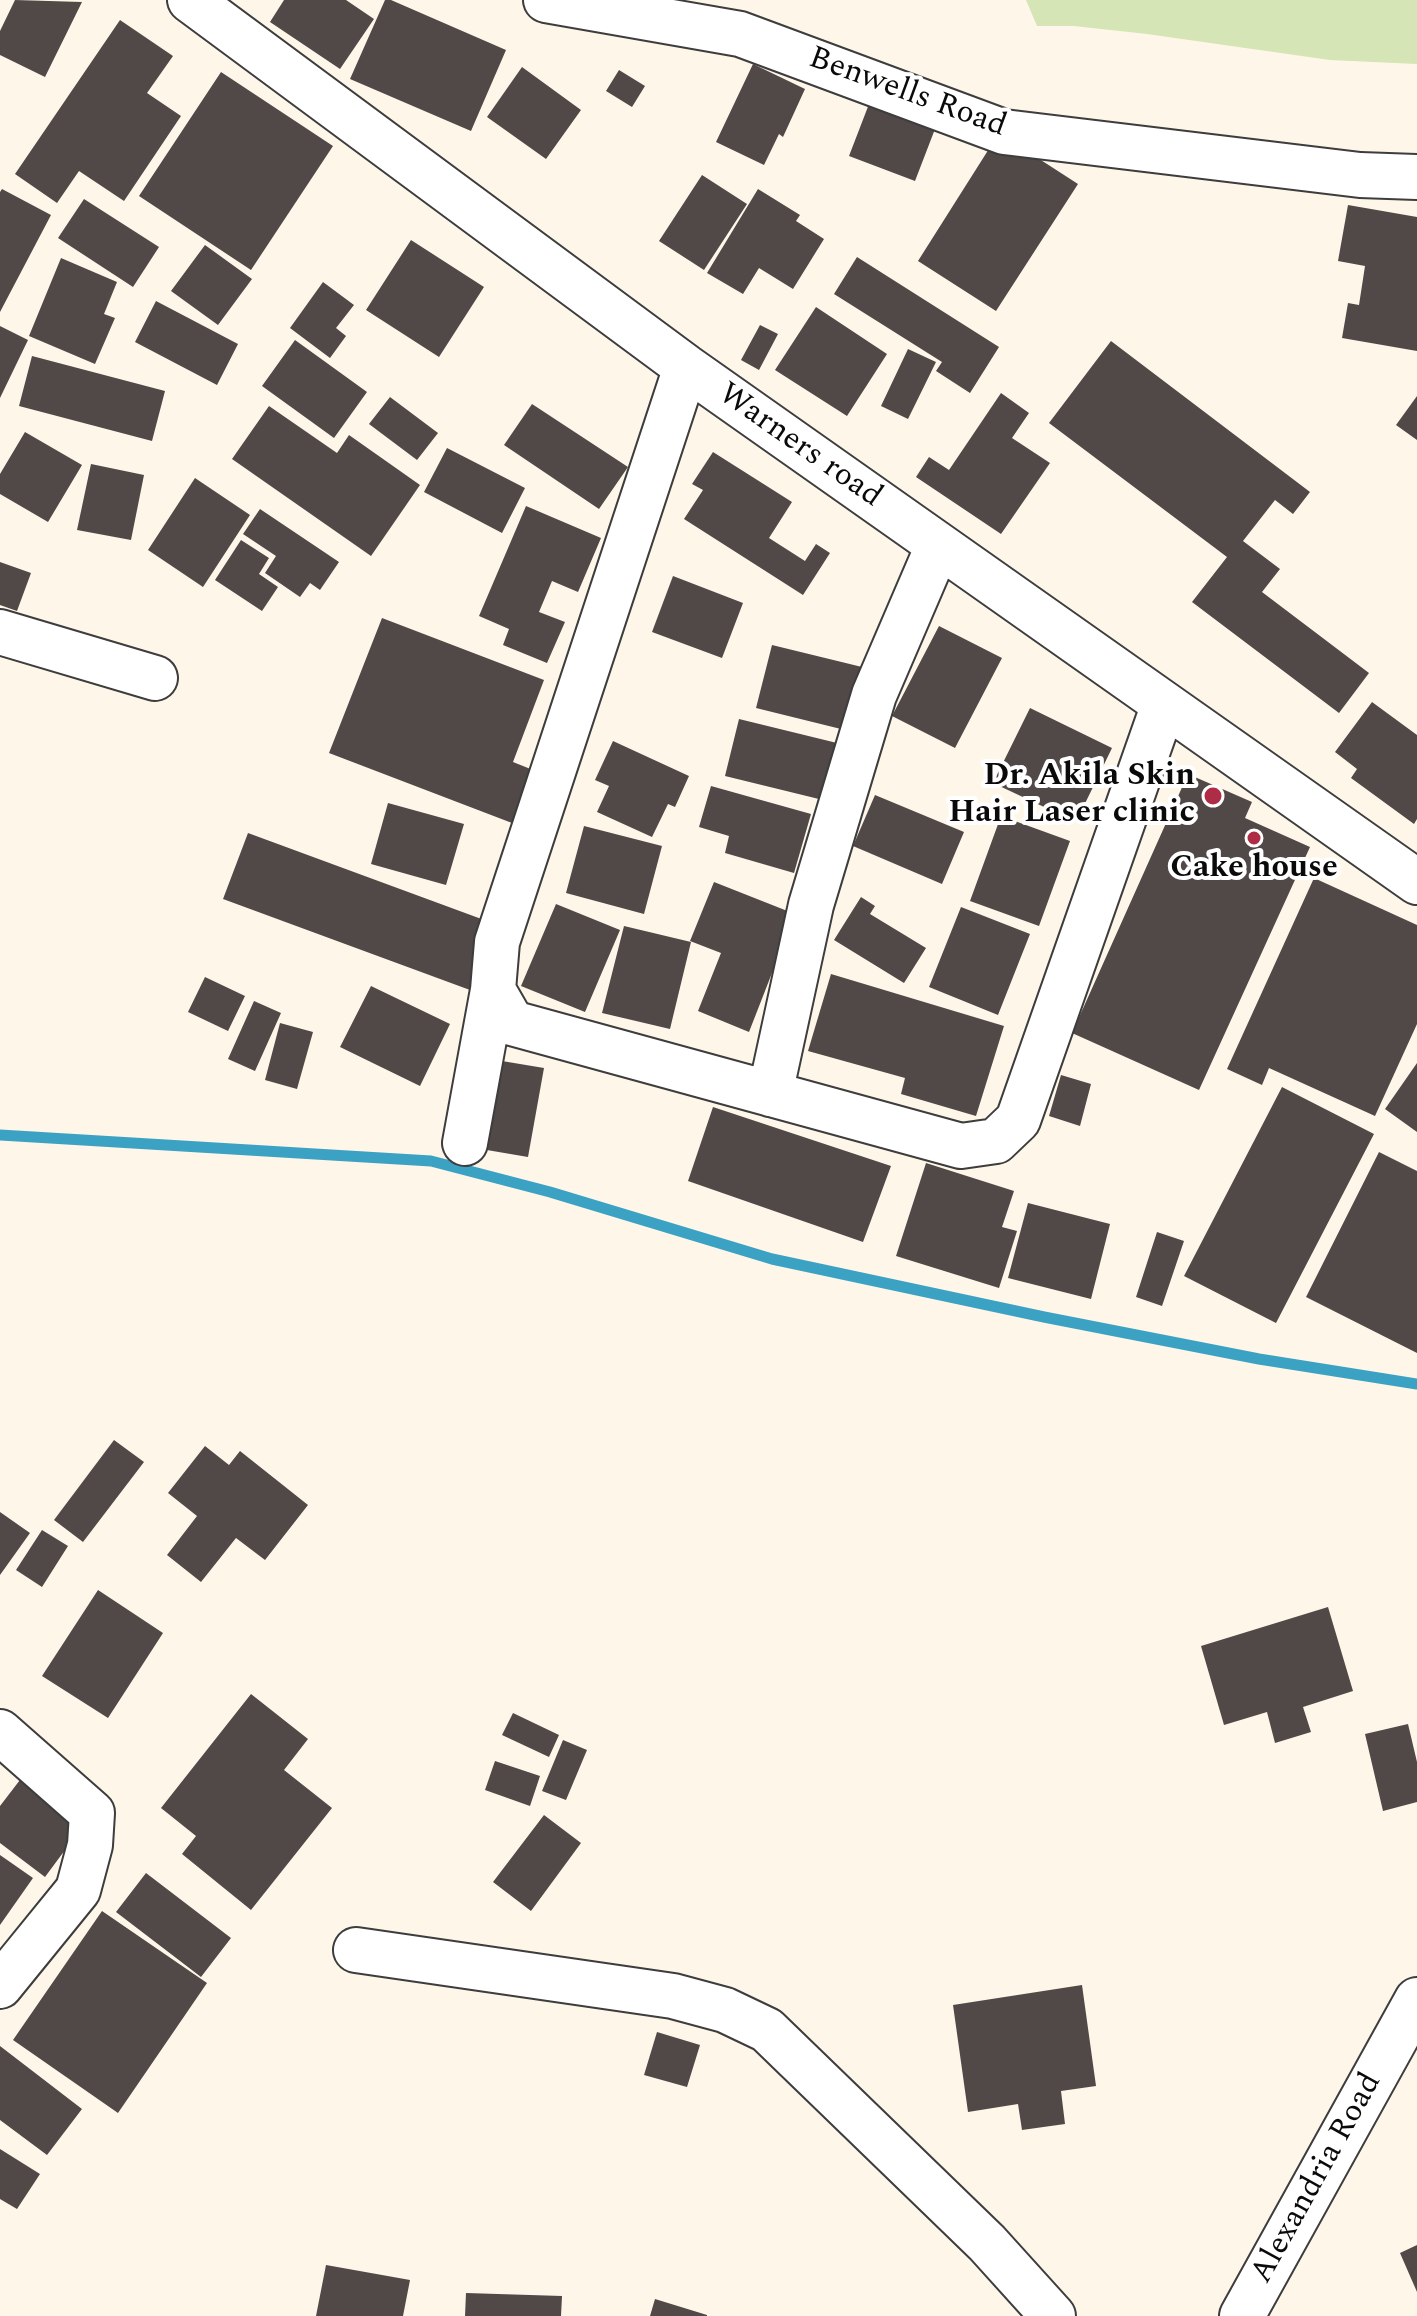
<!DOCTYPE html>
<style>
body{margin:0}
canvas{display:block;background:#fef6e8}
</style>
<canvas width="1417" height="2316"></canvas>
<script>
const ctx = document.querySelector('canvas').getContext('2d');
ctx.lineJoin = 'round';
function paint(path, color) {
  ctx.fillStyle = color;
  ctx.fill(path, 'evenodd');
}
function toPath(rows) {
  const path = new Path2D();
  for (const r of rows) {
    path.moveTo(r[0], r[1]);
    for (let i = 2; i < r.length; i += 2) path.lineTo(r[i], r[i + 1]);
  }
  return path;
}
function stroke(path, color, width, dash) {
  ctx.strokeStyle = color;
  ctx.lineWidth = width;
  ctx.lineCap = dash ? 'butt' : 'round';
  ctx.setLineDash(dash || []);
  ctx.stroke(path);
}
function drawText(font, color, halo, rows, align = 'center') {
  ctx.font = font + ' Spectral,serif';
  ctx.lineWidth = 8;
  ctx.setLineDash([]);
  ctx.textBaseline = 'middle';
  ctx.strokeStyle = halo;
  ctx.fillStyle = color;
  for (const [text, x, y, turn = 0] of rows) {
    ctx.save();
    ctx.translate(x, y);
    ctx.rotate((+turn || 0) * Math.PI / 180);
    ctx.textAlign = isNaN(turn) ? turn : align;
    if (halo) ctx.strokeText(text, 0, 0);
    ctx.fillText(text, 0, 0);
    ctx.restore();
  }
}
paint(toPath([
 [1026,0,1417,0,1417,64,1330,60,1147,34,1074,26,1037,26]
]), '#d5e5b5');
stroke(toPath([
 [0,1135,431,1161,550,1192,772,1259,1044,1317,1259,1359,1417,1384]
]), '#3ca2c4', 11);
paint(toPath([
 [15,0,82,2,45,77,0,55,0,31],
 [284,0,346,0,374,19,340,69,270,22],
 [385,0,391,0,506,50,471,131,350,79],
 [120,20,173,56,147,93,181,116,124,201,79,171,57,203,15,174],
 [753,64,805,89,783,137,779,134,764,165,716,142],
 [522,67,581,110,546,159,487,117],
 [619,70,645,86,632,107,606,91],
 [221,72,333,146,251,270,139,196],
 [869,104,935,129,915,181,849,156],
 [999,133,1078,184,996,311,918,261],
 [702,175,747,204,704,270,659,241],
 [2,189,51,215,0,312,0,192],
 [758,189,800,215,796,221,824,239,793,289,759,268,743,294,707,273],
 [84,199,159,247,133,287,58,238],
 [1348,205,1417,217,1417,351,1342,338,1348,303,1359,305,1365,266,1338,261],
 [411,240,484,287,439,357,366,310],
 [205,245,252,279,218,325,171,291],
 [857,257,999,347,970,393,936,371,942,362,834,294],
 [61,258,117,282,104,314,115,318,95,364,29,336],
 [323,282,354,305,336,328,346,336,330,358,290,328],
 [156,301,238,344,217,385,135,342],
 [816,307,887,354,847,416,775,370],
 [760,325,778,334,759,370,741,360],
 [0,326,28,340,0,398],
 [295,340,367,392,334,438,262,386],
 [1111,341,1310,492,1293,514,1275,500,1243,541,1280,569,1262,592,1369,673,1339,713,1192,602,1227,557,1049,423],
 [908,349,936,362,908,419,881,406],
 [32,356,165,391,152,441,19,406],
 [1001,393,1029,413,1012,438,1050,463,1001,534,916,477,929,457,949,470],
 [1417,396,1417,440,1396,425],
 [390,397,438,433,417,460,369,424],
 [532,404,628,467,599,509,504,445],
 [269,406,337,453,349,435,420,485,371,556,232,459],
 [25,432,82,465,48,522,0,494,0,474],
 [447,448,525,488,502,533,424,492],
 [713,452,792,502,769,538,805,561,816,544,830,553,803,595,684,519,703,490,692,484],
 [91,464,144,475,131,540,77,530],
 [195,478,250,515,203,587,148,550],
 [526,506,601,538,578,592,552,581,539,612,565,622,547,663,503,645,509,629,479,616],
 [260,509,339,562,320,590,310,583,300,597,265,573,276,556,243,534],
 [241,540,269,558,259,574,278,587,262,611,215,580],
 [0,562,31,573,17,611,0,605],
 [673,576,743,603,722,658,652,632],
 [382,618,544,680,513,762,533,770,512,823,329,753],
 [939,626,1002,658,955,748,892,716],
 [772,645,862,667,845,730,756,708],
 [1372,702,1417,735,1417,819,1414,824,1351,778,1357,769,1335,752],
 [1030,708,1112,748,1076,822,993,783],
 [739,719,837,743,823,800,725,776],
 [613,741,689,776,675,807,668,804,652,837,597,812,609,786,595,780],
 [1188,774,1252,802,1245,818,1310,847,1199,1090,1072,1033],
 [711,786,811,814,794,873,725,853,729,836,699,827],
 [875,795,964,832,942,884,853,846],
 [388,803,464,824,446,885,371,864],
 [1001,816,1070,841,1039,926,970,901],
 [584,826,662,846,644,914,566,893],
 [248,833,495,924,470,990,223,899],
 [1314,878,1417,925,1417,1024,1375,1116,1269,1068,1262,1085,1227,1069],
 [714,882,795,914,749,1032,698,1011,721,953,690,941],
 [861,897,875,906,870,914,926,948,904,983,834,940],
 [556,904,620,930,585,1012,521,986],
 [961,907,1030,934,998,1015,929,987],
 [624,926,691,942,670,1029,602,1013],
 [831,974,1004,1026,976,1116,901,1094,905,1078,808,1051],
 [205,977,245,996,228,1031,188,1012],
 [371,986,450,1024,420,1086,340,1047],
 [254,1001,281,1013,255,1071,228,1059],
 [280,1023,313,1032,297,1089,265,1080],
 [496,1060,544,1068,528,1157,481,1149],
 [1417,1063,1417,1132,1385,1109],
 [1061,1075,1091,1084,1080,1126,1049,1116],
 [1282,1087,1374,1134,1276,1323,1184,1276],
 [713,1107,891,1166,863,1242,688,1181],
 [1379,1152,1417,1171,1417,1353,1306,1297],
 [926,1163,1014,1191,1002,1227,1017,1231,999,1288,896,1256],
 [1028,1203,1110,1224,1091,1299,1008,1278],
 [1157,1232,1184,1241,1162,1306,1136,1297],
 [114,1440,144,1462,83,1542,54,1520],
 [205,1446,229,1465,240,1451,308,1505,265,1560,236,1538,201,1582,167,1555,197,1516,168,1493],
 [0,1512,30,1533,0,1575],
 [42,1530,68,1546,42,1587,16,1570],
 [98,1590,163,1633,108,1718,42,1676],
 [1328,1607,1353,1691,1303,1707,1311,1732,1275,1743,1267,1712,1224,1725,1201,1646],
 [251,1694,308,1739,284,1770,332,1808,251,1910,182,1854,196,1836,161,1808],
 [513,1713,559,1735,549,1757,502,1735],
 [1408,1724,1417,1762,1417,1802,1383,1811,1365,1734],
 [563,1740,587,1750,566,1800,542,1791],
 [495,1761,540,1776,530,1806,485,1790],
 [23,1776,85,1823,45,1877,0,1843,0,1806],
 [544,1815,581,1843,531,1911,493,1882],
 [0,1855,33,1878,0,1925],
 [146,1873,231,1938,201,1977,116,1912],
 [102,1911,207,1983,118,2113,13,2040],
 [1082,1985,1096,2086,1061,2091,1065,2124,1022,2130,1018,2104,968,2112,953,2005],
 [657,2032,700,2045,687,2087,644,2075],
 [0,2046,82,2109,47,2155,0,2120],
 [0,2149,40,2174,17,2209,0,2199],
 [1417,2245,1417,2292,1400,2253],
 [326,2265,410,2280,403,2316,316,2316],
 [466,2293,562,2296,561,2316,465,2316],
 [655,2299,707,2315,707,2316,650,2316]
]), '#514947');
const minor = toPath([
 [190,0,686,367,1417,882],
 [546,0,740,34,1004,132,1360,175,1417,177],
 [686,367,497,942,493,990,512,1023,961,1146,996,1141,1018,1120,1164,704],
 [0,632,155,678],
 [770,1094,811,905,874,695,938,546],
 [465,1143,493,990],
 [0,1732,92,1813,90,1845,78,1890,0,1986],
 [356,1950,673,1996,725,2010,767,2030,987,2243,1053,2316],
 [1242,2316,1417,2000]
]);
stroke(minor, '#3d3d3d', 48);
stroke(minor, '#fff', 44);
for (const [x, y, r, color] of [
 [1213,796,10,"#af2c46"],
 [1254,838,8,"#af2c46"]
]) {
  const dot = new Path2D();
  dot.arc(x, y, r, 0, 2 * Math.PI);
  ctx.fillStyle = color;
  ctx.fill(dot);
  stroke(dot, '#fff', 3);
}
drawText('32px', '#0a0a0a', '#fff', [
 ["Benwells Road",907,94,20],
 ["Warners road",799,447,35],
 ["Alexandria Road",1318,2179,-61]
]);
drawText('bold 32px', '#0a0a0a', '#fff', [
 ["Dr. Akila Skin",1195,778],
 ["Hair Laser clinic",1195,815],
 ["Cake house",1254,870,"center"]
], 'right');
</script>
